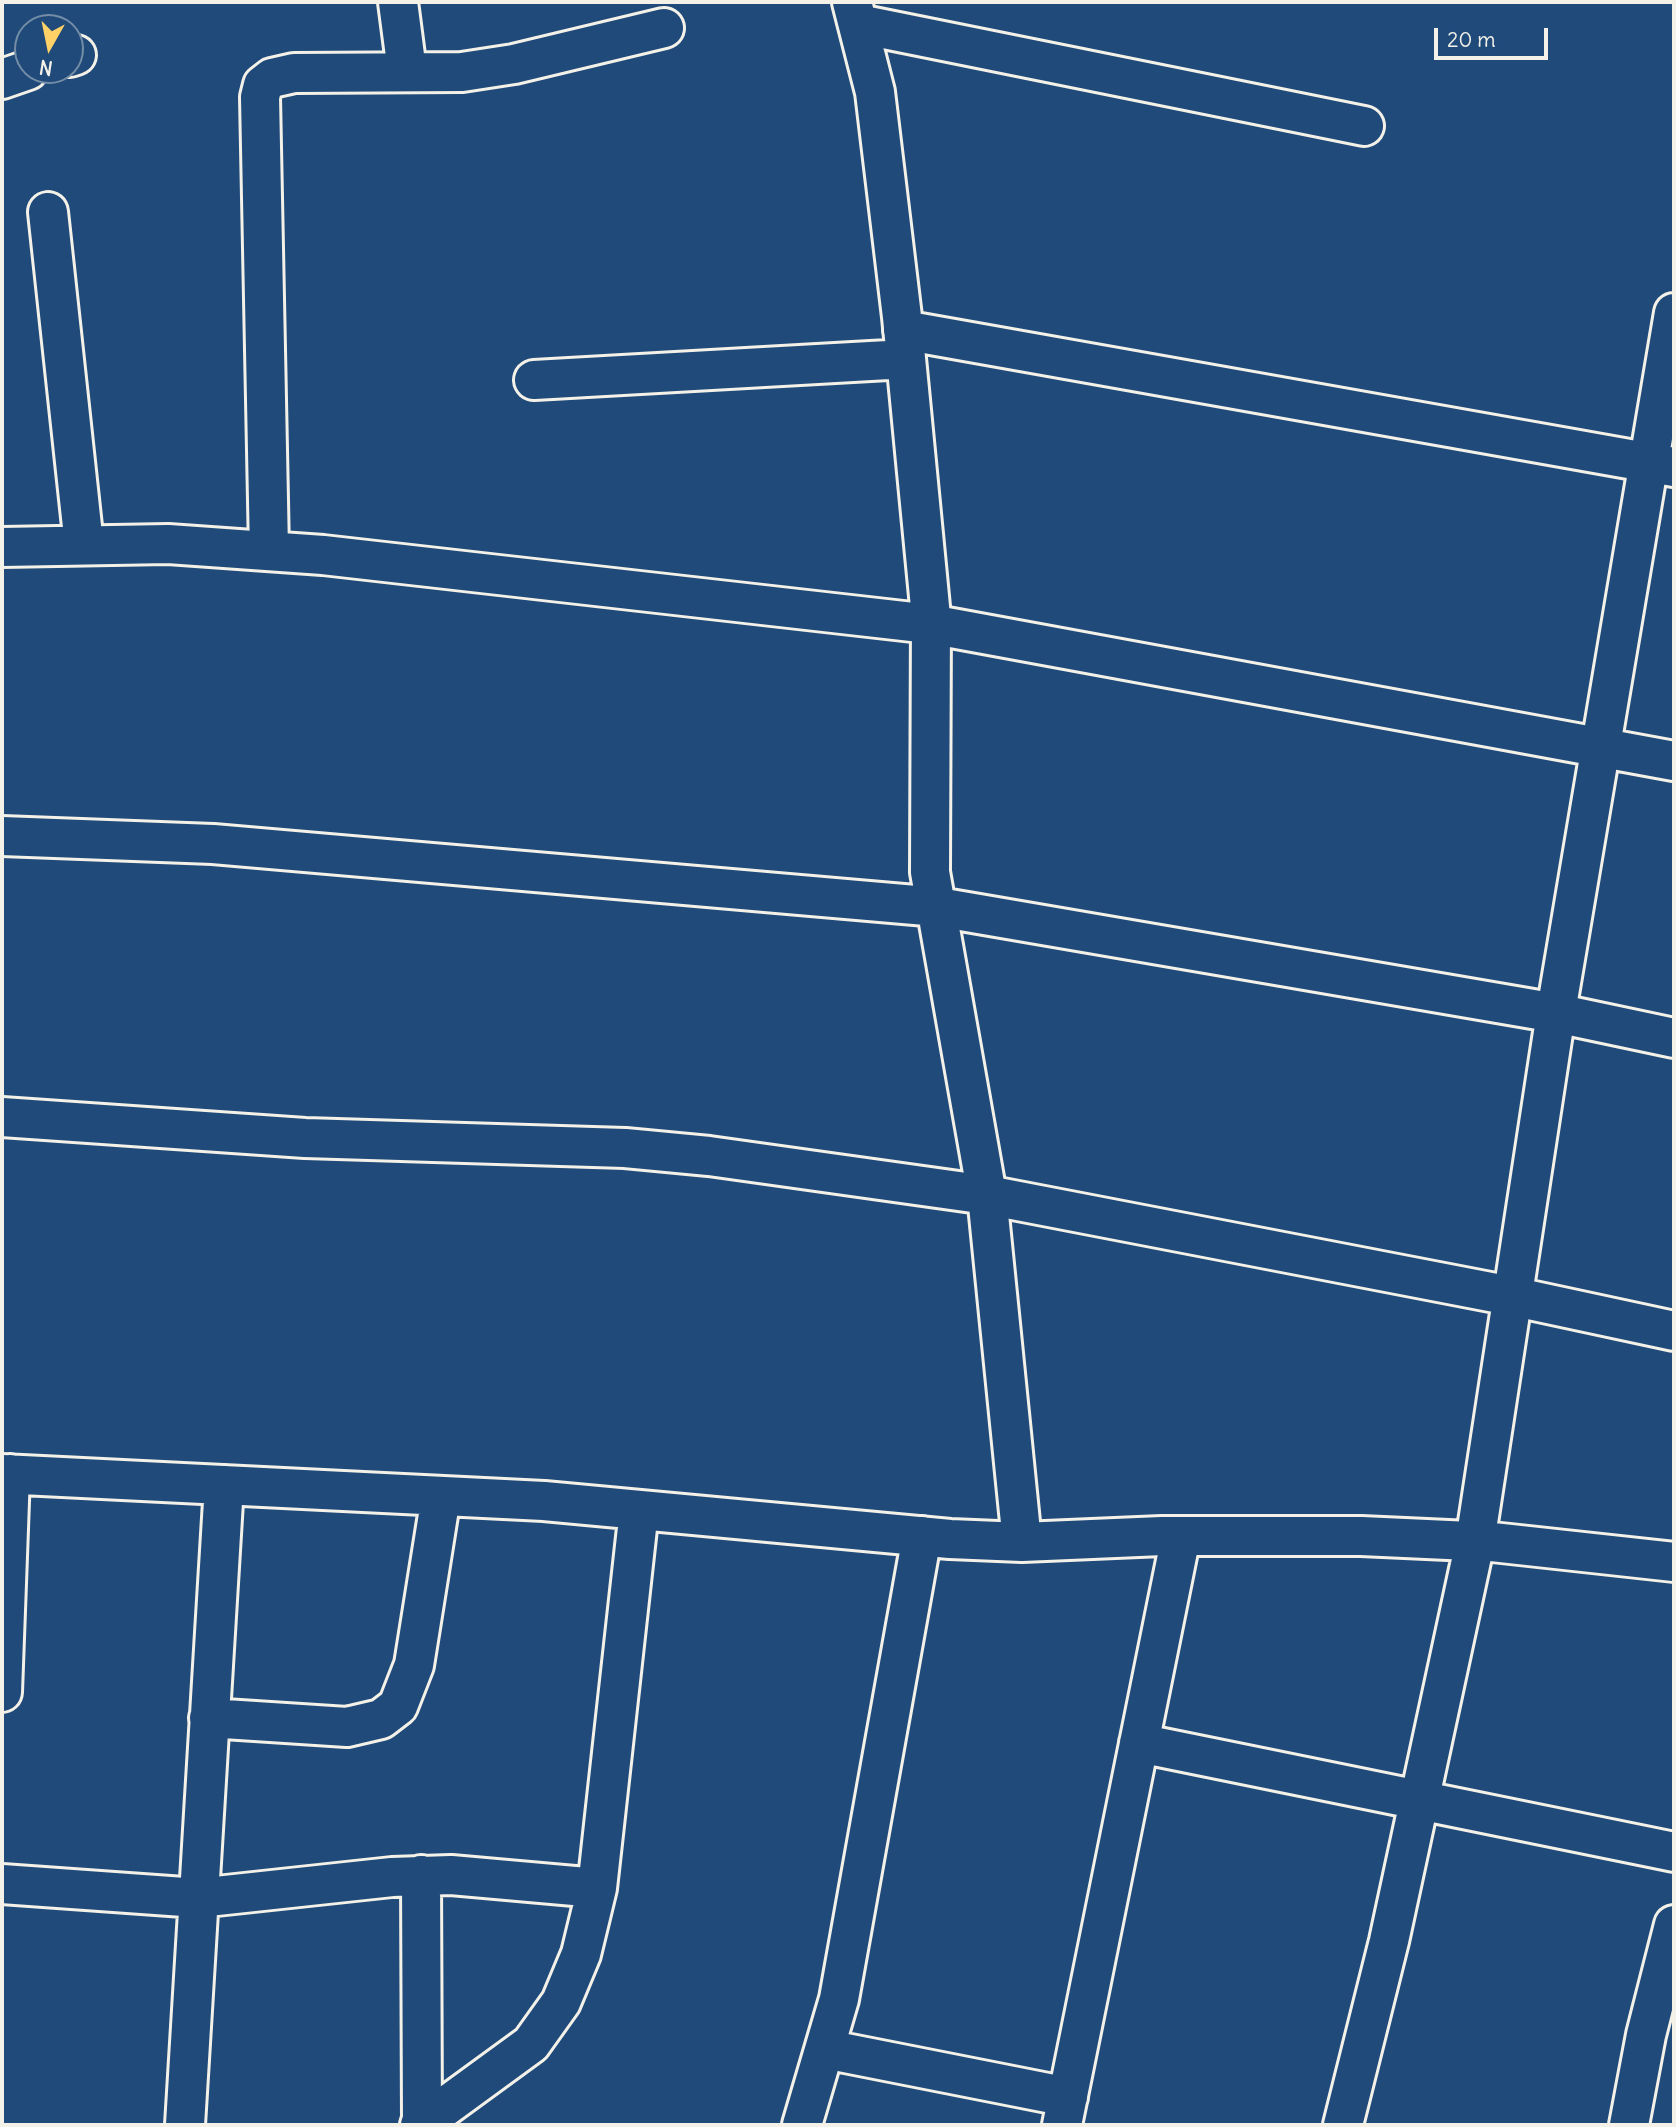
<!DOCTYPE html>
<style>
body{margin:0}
#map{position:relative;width:1676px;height:2127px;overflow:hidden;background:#1f4a7a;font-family:Delius,sans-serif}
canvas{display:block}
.frame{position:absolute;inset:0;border:4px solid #f4f1e8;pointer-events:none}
.north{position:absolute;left:14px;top:14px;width:70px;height:70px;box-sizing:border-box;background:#1f4a7a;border:2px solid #748da6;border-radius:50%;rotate:189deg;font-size:19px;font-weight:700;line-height:28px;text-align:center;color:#f4f1e8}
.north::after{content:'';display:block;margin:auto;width:24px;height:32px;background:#ffd166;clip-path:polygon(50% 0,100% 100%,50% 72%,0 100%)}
.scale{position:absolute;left:1434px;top:28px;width:114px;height:32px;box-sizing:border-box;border:4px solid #f4f1e8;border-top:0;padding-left:9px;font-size:21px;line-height:24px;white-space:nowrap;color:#f4f1e8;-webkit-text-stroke:5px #1f4a7a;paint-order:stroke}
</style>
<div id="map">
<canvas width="1676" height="2127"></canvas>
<div class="frame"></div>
<div class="north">N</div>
<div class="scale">20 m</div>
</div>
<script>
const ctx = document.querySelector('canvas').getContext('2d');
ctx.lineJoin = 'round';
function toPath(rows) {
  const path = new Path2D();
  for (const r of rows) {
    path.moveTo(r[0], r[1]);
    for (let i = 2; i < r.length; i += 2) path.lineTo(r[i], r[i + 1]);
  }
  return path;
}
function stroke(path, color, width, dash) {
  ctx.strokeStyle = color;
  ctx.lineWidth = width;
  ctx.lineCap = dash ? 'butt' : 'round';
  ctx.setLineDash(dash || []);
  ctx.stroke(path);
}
const minor = toPath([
 [398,2,407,71],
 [852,2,875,92,902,317,931,617,930,872,987,1195,1022,1542],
 [859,24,1364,126],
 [70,57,76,55],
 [2,79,28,70],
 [48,212,84,545],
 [903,330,1674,467],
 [534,380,906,359],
 [2,547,168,544,323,555,930,624,1674,761],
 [269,551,260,97,263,85,272,78,294,73,462,72,514,64,664,28],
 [2,836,213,844,938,907,1556,1013,1674,1038],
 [2,1117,305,1138,625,1148,709,1156,987,1195,1511,1296,1674,1331],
 [2,1474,544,1501,950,1539,1022,1542,1162,1536,1361,1536,1492,1542,1674,1562],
 [2,1692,10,1474],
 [209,1718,347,1727,381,1719,398,1706,414,1665,441,1496],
 [1139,1743,1674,1852],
 [421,1875,422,2124],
 [2,1884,198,1898,392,1877,451,1875,597,1888],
 [825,2049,1068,2097],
 [185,2125,224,1485],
 [420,2125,531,2044,561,2002,581,1954,597,1888,639,1510],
 [802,2125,839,1999,922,1536],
 [1062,2125,1181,1536],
 [1343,2125,1389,1941,1475,1542,1558,1000,1674,313],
 [1629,2125,1646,2035,1674,1925]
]);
stroke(minor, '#f4f1e8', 44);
stroke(minor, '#1f4a7a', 38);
</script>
